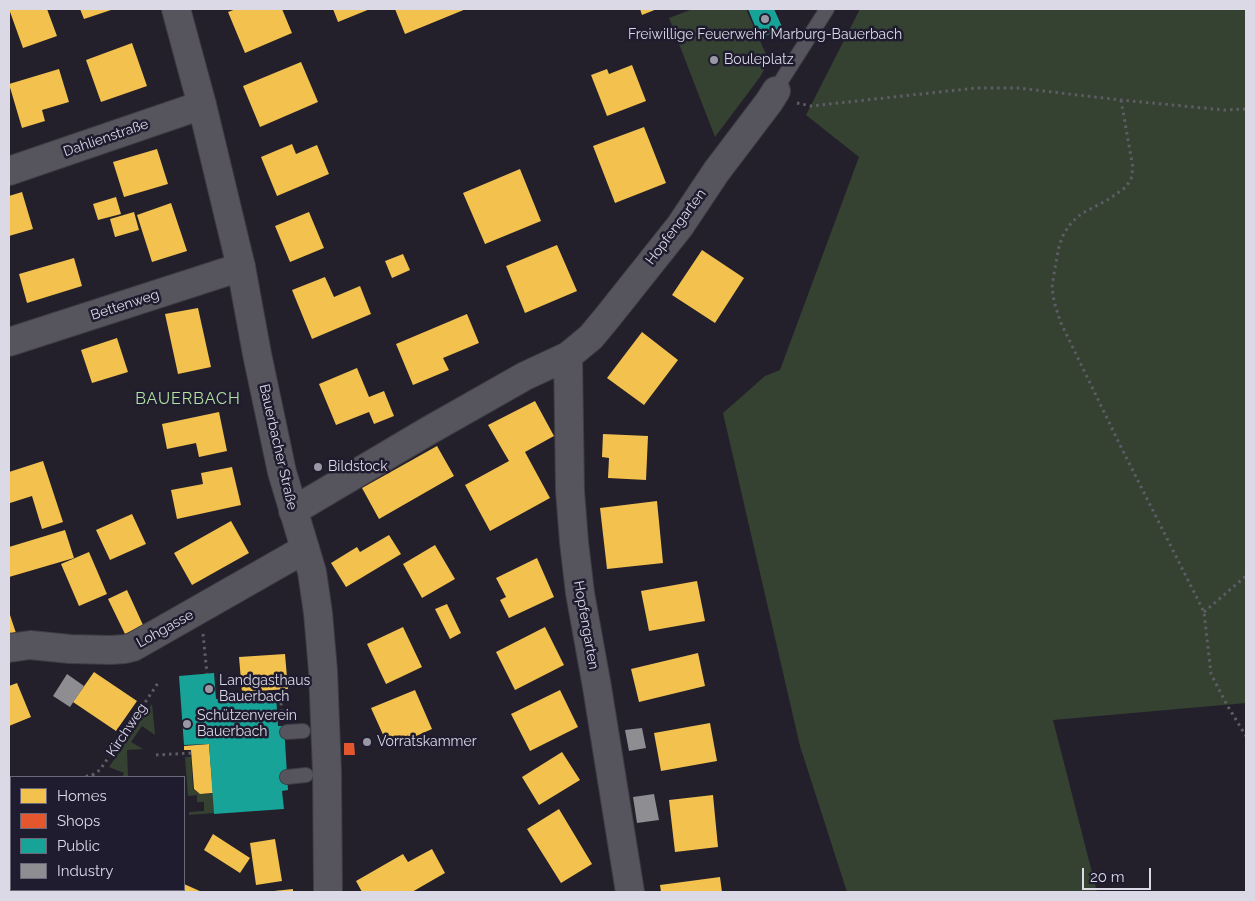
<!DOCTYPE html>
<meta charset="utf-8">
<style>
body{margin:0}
#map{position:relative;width:1255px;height:901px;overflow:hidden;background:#23202b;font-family:Raleway,sans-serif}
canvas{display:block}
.frame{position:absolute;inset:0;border:10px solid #dbd9e6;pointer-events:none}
.legend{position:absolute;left:10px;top:776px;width:175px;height:115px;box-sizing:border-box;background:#201c2f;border:1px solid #6b6878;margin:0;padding:6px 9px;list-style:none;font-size:15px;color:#dbd9e6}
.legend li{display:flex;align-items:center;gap:10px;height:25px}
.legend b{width:25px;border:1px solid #6b6878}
.scale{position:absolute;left:1082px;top:868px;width:69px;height:22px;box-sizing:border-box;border:2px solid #dbd9e6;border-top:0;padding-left:6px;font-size:15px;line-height:18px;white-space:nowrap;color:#dbd9e6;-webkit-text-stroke:4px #201c2f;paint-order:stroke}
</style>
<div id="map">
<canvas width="1255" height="901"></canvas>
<div class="frame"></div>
<ul class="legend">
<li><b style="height:14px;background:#f2c14e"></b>Homes</li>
<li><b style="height:14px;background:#e4572e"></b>Shops</li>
<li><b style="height:14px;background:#17a398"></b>Public</li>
<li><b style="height:14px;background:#8d8d92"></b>Industry</li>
</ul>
<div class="scale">20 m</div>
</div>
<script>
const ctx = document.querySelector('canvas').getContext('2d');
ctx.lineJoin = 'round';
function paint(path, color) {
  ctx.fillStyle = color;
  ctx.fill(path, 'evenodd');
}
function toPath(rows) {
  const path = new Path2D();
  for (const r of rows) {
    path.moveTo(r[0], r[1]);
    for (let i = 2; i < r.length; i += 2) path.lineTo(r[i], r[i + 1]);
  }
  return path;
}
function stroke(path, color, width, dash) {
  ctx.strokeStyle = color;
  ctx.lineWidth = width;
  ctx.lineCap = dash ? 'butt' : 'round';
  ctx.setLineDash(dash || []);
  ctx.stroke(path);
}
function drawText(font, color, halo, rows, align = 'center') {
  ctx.font = font + ' Raleway,sans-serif';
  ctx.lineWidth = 5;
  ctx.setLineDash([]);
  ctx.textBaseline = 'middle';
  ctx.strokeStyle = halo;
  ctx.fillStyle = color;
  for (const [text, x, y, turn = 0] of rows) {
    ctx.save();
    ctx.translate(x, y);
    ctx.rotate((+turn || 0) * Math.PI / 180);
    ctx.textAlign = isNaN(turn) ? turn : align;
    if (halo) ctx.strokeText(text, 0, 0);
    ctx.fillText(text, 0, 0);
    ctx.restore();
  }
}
paint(toPath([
 [693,9,746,9,769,61,760,77,715,137,669,18],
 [860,9,1246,9,1246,703,1053,720,1097,892,847,892,800,746,723,413,765,376,780,370,859,157,806,115],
 [152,704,155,735,142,726,131,742,143,749,127,750,128,777,122,777,124,773,109,767],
 [185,757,191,757,193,789,200,794,213,794,214,813,189,815,189,812,204,811,204,802,197,802,197,795,188,796]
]), '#354232');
paint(toPath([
 [9,9,47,9,57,36,23,48],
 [80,9,114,9,84,19],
 [236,9,282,9,292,33,245,53,228,12],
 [333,9,370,9,338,22],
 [395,9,466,9,405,34],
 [640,9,657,9,642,15],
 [132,43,147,86,101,102,86,60],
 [301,62,318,102,260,127,243,86],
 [632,65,646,101,607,116,591,75,607,69,609,74],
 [59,69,69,102,42,110,45,121,22,128,9,84],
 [644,127,666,183,615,203,593,146],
 [292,144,296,154,317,145,329,174,277,196,261,157],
 [157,149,168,184,124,197,113,162],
 [520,169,541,221,485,244,463,193],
 [22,192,33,229,9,236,9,196],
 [116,197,121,214,98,220,93,204],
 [171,203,187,251,152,262,137,215],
 [134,212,139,230,115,237,110,219],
 [309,212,324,248,290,262,275,226],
 [557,245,577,291,525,313,506,266],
 [702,250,744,278,715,323,672,295],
 [403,254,410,270,392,278,385,261],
 [74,258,82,286,27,303,19,274],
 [325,277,334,297,360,286,371,314,312,339,292,290],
 [198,308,211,367,178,374,165,314],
 [467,314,479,343,443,358,449,370,413,385,396,344],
 [642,332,678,360,644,405,607,378],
 [117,338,128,372,92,383,81,350],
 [357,368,369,397,384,391,394,416,374,424,369,412,336,425,319,384],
 [535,401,554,436,525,452,550,498,490,531,465,485,509,461,488,425],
 [219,412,227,451,199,457,196,443,167,449,162,424],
 [603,434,648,436,646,480,608,478,609,458,602,457],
 [437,446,454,476,379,519,362,488],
 [43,461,63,522,42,529,32,496,10,503,9,498,9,472],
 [232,467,241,505,177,519,171,490,203,484,201,473],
 [657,501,663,563,607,569,600,508],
 [132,514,146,544,110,560,96,530],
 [231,521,249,553,192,585,174,553],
 [65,530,74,558,9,577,9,547],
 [389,535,401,554,346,587,331,563,357,547,360,552],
 [435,545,455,579,422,598,403,564],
 [89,552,107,594,79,606,61,564],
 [537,558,554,597,509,618,500,600,506,597,496,578],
 [697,581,705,621,649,631,641,591],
 [127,590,143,625,125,634,108,599],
 [447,604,461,633,450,639,435,609],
 [9,612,16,633,9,635],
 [403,627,422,667,386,684,367,644],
 [545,627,564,665,515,690,496,652],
 [698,653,705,686,639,702,631,669],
 [285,654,288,689,242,692,239,657],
 [94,672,137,701,116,731,73,702],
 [17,683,31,717,9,726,9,686],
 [415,690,432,729,389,748,371,708],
 [560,690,578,727,530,751,511,714],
 [710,723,717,761,661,771,654,733],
 [209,744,213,793,200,794,194,789,191,750,184,750,184,746],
 [562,752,580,780,539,805,522,777],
 [713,795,718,847,675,852,669,800],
 [559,809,592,864,561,883,527,829],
 [213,834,250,858,240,873,204,850],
 [275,839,282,881,256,885,250,843],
 [432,849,445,873,412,892,362,892,356,881,403,854,408,862],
 [720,877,722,892,661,892,660,885],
 [184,884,202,892,165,892,167,890,184,890],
 [293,889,293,892,274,892,274,891]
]), '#f2c14e');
paint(toPath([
 [344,743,354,743,355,755,344,755],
 [103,890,167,890,165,892,109,892]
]), '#e4572e');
paint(toPath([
 [748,9,774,9,783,29,760,38],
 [214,673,216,699,276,695,278,726,284,726,288,790,282,791,284,809,214,814,209,744,184,745,179,676]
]), '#17a398');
paint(toPath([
 [67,674,84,686,70,707,53,696],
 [642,728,646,748,629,751,625,730],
 [654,794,659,820,637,823,633,797]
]), '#8d8d92');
const lane = toPath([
 [776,91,783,78,827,9],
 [287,732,303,731],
 [287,777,306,775]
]);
const street = toPath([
 [9,171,202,105],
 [9,342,241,267],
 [568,356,570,491,574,542,580,593,597,687,630,892],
 [293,511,428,431,525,376,568,356,579,347,591,337,606,319,680,226,716,172,769,102,776,91],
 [9,648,30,645,70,649,111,650,125,649,133,647,305,549],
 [9,866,11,866]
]);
const secondary = toPath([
 [176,9,202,105,241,267,257,354,282,472,312,572,318,613,323,671,327,772,328,892]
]);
stroke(lane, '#3e3c45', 16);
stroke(street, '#3e3c45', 30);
stroke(secondary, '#3e3c45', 30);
stroke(toPath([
 [1121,100,1133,168,1131,179,1126,187,1109,199,1081,214,1072,222,1064,233,1059,246,1054,274,1052,287,1054,301,1060,321,1121,447,1204,612,1211,674,1227,705,1246,736],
 [797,103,811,106,976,88,1018,88,1121,100,1224,110,1246,109],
 [1204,612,1246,576],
 [203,634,207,674],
 [281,703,282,715],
 [156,755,191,753],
 [92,775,100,770,158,683],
 [86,777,87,776,92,775,95,777]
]), '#5e5c64', 3, [2.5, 4]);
stroke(lane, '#56545d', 14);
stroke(street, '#56545d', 28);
stroke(secondary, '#56545d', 28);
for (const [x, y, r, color] of [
 [765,19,5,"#9b98a5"],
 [714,60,5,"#9b98a5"],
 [318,467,5,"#9b98a5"],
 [209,689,5,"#9b98a5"],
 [187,724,5,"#9b98a5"],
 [367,742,5,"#9b98a5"]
]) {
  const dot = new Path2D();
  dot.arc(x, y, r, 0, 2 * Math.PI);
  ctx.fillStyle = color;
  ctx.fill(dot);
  stroke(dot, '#201c2f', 2);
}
drawText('14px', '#dbd9e6', '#201c2f', [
 ["Freiwillige Feuerwehr Marburg-Bauerbach",765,35,"center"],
 ["Bouleplatz",724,60],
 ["Bildstock",328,467],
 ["Landgasthaus",219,681],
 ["Bauerbach",219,697],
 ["Schützenverein",197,716],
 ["Bauerbach",197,732],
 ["Vorratskammer",377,742]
], 'left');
drawText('14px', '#dbd9e6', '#201c2f', [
 ["Dahlienstraße",106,138,-19],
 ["Hopfengarten",676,227,-53],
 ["Bettenweg",125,305,-18],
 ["Bauerbacher Straße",278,447,77],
 ["Hopfengarten",586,625,80],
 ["Lohgasse",165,629,-29],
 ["Kirchweg",127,730,-56]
]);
ctx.letterSpacing = '1px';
drawText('16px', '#b1e2a1', '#201c2f', [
 ["BAUERBACH",188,399]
]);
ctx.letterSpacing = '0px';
</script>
